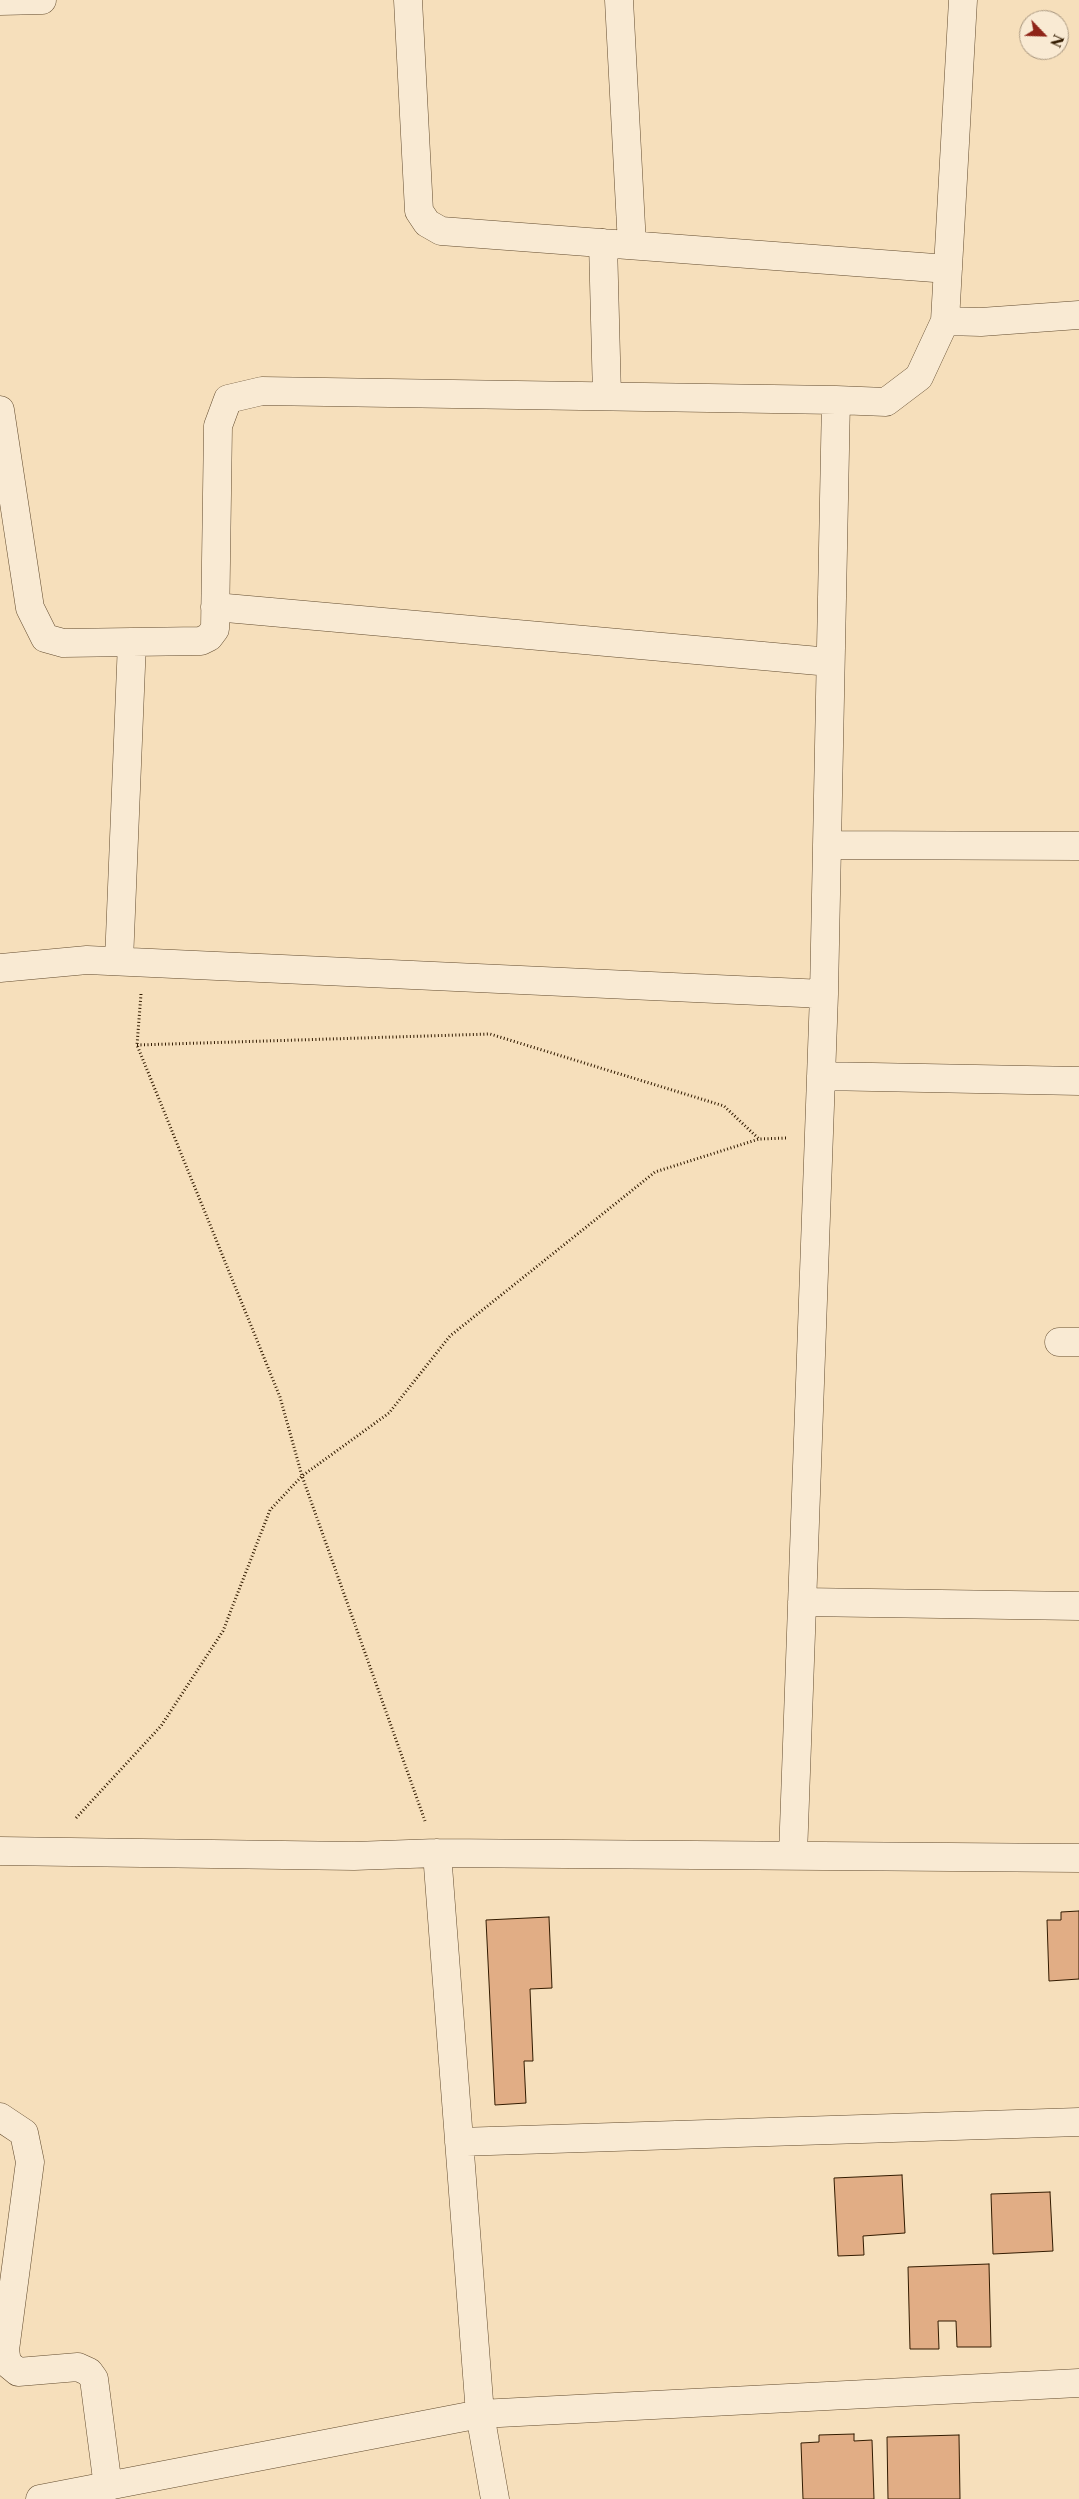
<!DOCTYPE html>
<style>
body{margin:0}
#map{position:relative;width:1079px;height:2499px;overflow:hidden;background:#f6dfbb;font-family:"Libre Caslon Text",serif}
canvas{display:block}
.north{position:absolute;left:1019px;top:10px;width:50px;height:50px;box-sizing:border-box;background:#f9ead3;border:1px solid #a9977f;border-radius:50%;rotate:114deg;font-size:14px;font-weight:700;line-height:20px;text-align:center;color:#321b00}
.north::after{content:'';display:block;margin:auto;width:18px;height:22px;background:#8f2418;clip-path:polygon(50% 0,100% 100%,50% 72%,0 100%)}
</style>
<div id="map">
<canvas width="1079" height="2499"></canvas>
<div class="north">N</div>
</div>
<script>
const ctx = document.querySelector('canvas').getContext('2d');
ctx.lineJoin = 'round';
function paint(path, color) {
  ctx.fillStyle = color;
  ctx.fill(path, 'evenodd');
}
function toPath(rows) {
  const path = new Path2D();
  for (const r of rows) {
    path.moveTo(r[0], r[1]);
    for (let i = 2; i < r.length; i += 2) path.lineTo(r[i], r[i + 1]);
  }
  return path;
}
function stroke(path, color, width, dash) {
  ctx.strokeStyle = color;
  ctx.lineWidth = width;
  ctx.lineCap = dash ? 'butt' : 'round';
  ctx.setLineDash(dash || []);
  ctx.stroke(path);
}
const building = toPath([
 [1079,1911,1079,1979,1049,1981,1047,1920,1061,1920,1061,1912,1079,1911],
 [549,1917,552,1988,530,1989,533,2061,524,2061,526,2103,495,2105,486,1920,549,1917],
 [902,2175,905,2233,863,2236,864,2255,838,2256,834,2178,902,2175],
 [1050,2192,1053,2251,993,2254,991,2194,1050,2192],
 [989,2264,991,2347,957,2347,956,2321,938,2321,939,2349,910,2349,908,2267,989,2264],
 [854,2434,854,2441,872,2440,874,2499,803,2499,801,2443,819,2442,819,2435,854,2434],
 [959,2435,960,2499,888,2499,887,2437,959,2435]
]);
paint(building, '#e1ad85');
stroke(building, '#321b00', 1);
const street = toPath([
 [408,0,419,211,427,223,441,231,948,269],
 [619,0,632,245],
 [0,1,42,0],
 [603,243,607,396],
 [945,321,963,0],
 [0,410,30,608,45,638,63,643,201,641,209,637,215,629,218,426,228,399,262,391,836,400,886,402,919,377,945,321,981,322,1079,315],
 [215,607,830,662],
 [827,845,1079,846],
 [119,961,132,642],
 [0,968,87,960,824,994],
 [821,1076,1079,1081],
 [1059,1342,1079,1342],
 [802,1602,1079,1606],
 [0,1851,354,1856,437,1853,1079,1858],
 [437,1853,480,2414,495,2499],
 [793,1855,824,994,836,400],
 [0,2117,24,2133,30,2162,5,2350,7,2363,18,2372,78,2367,89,2372,94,2379,108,2487],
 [459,2142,1079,2122],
 [40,2499,480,2414,1079,2383]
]);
stroke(street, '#634c2f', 29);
stroke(toPath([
 [141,994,137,1045,280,1397,302,1476,425,1821],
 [137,1045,490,1034,724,1106,759,1139],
 [76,1818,161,1726,223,1631,270,1510,302,1476,389,1413,450,1336,655,1172,759,1139,786,1138]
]), '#321b00', 3, [1, 2.5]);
stroke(street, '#f9ead3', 28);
</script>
